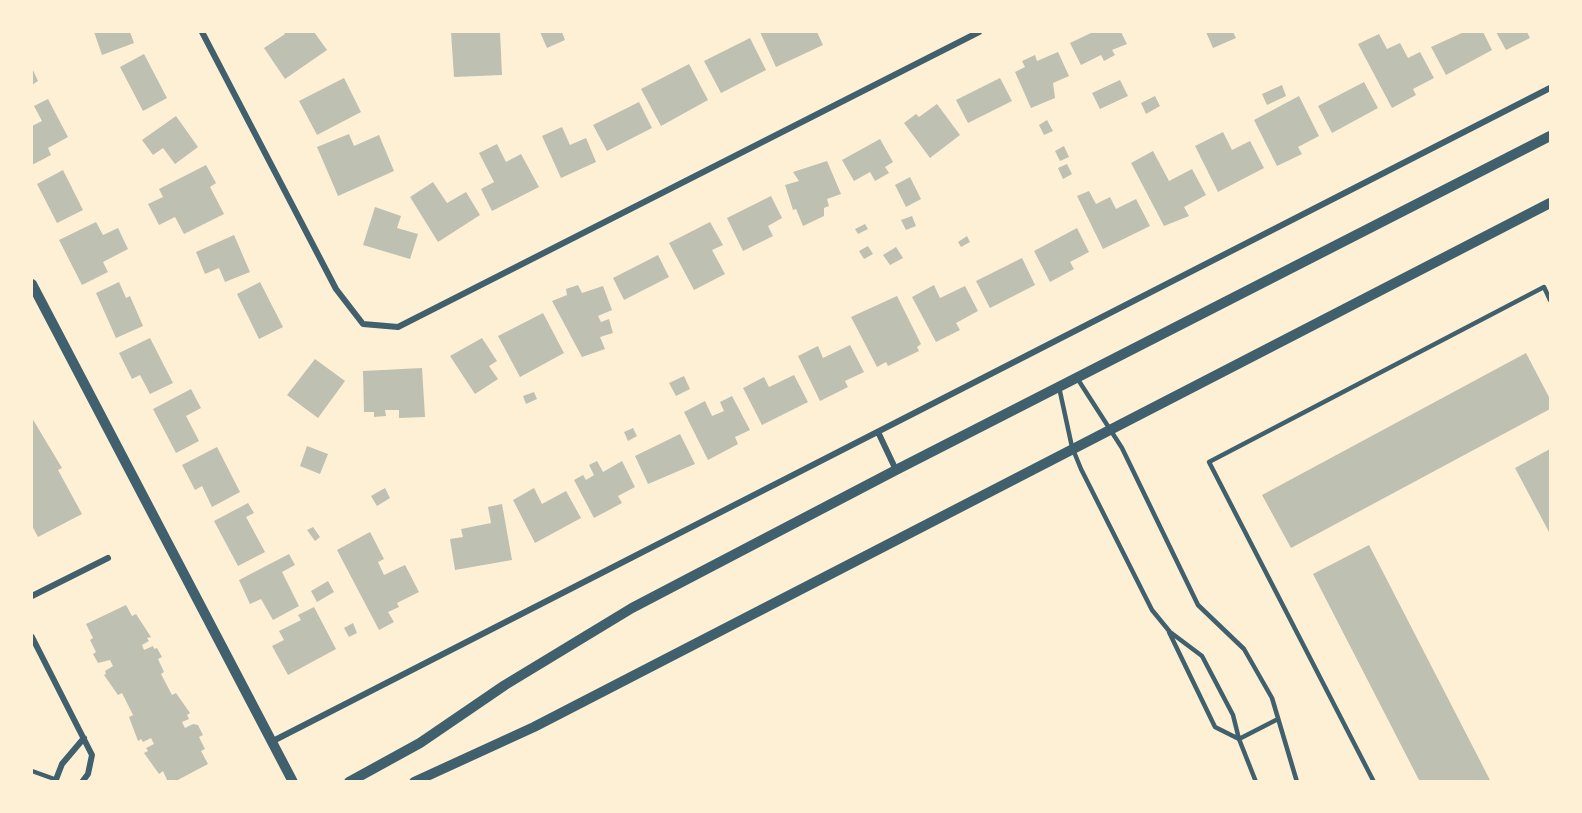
<!DOCTYPE html>
<style>
body{margin:0}
#map{position:relative;width:1582px;height:813px;overflow:hidden;background:#fdf0d5;font-family:"Fira Sans Condensed",sans-serif}
canvas{display:block}
.frame{position:absolute;inset:0;border:33px solid #fdf0d5;pointer-events:none}
</style>
<div id="map">
<canvas width="1582" height="813"></canvas>
<div class="frame"></div>
</div>
<script>
const ctx = document.querySelector('canvas').getContext('2d');
ctx.lineJoin = 'round';
function paint(path, color) {
  ctx.fillStyle = color;
  ctx.fill(path, 'evenodd');
}
function toPath(rows) {
  const path = new Path2D();
  for (const r of rows) {
    path.moveTo(r[0], r[1]);
    for (let i = 2; i < r.length; i += 2) path.lineTo(r[i], r[i + 1]);
  }
  return path;
}
function stroke(path, color, width, dash) {
  ctx.strokeStyle = color;
  ctx.lineWidth = width;
  ctx.lineCap = dash ? 'butt' : 'round';
  ctx.setLineDash(dash || []);
  ctx.stroke(path);
}
paint(toPath([
 [94,32,130,32,134,43,102,55],
 [283,32,314,32,327,50,285,79,264,48,285,34],
 [451,32,500,32,502,75,454,77],
 [540,32,562,32,565,40,547,48],
 [760,32,817,32,823,45,776,67],
 [1093,32,1121,32,1127,44,1112,50,1115,55,1104,61,1101,55,1081,65,1070,43],
 [1206,32,1233,32,1236,38,1213,48],
 [1464,32,1483,32,1492,50,1446,75,1431,47],
 [1496,32,1527,32,1530,38,1506,50],
 [1379,34,1387,49,1400,43,1408,58,1420,52,1434,78,1413,89,1416,95,1392,108,1358,44],
 [750,38,766,70,721,93,704,61],
 [1058,52,1069,76,1053,83,1055,98,1031,108,1015,72,1025,67,1022,61,1035,55,1037,61],
 [144,54,167,98,143,111,120,67],
 [689,64,708,100,661,126,641,89],
 [32,68,38,81,32,85],
 [344,78,361,112,317,135,299,101],
 [1000,78,1012,101,968,123,956,100],
 [1120,80,1128,96,1100,109,1092,93],
 [1364,82,1378,108,1332,133,1318,106],
 [1282,85,1286,96,1267,105,1262,94],
 [1155,96,1160,106,1146,114,1141,103],
 [1299,96,1319,136,1298,147,1302,154,1277,166,1254,120],
 [48,99,68,137,48,148,51,155,32,165,32,126,42,121,34,106],
 [639,102,652,128,607,151,593,125],
 [937,104,960,135,930,158,904,123,916,114,919,117],
 [176,116,198,147,175,164,163,148,153,155,142,140],
 [1047,120,1053,131,1044,135,1039,125],
 [562,127,570,145,586,138,596,162,561,178,542,136],
 [1223,132,1232,150,1250,141,1264,168,1218,192,1195,146],
 [349,134,354,146,379,135,394,171,338,196,317,147],
 [880,139,893,162,885,167,889,173,875,181,870,172,854,181,842,160],
 [497,144,506,162,521,154,539,187,492,211,481,189,494,182,479,153],
 [1064,146,1069,157,1060,161,1055,151],
 [1153,151,1169,181,1192,169,1206,195,1184,207,1189,216,1164,226,1131,163],
 [827,161,841,194,827,199,829,206,824,208,824,216,803,226,796,209,793,210,785,185,799,181,793,172],
 [1067,164,1072,174,1063,179,1058,168],
 [206,165,216,183,210,187,224,214,184,234,175,217,159,225,148,204,163,197,159,189],
 [63,170,83,210,57,223,37,184],
 [910,177,921,199,906,207,895,185],
 [433,182,447,203,466,192,480,215,438,242,410,197],
 [1089,191,1096,204,1110,197,1116,209,1136,199,1150,226,1103,249,1077,196],
 [771,196,782,218,768,226,773,236,743,251,727,218],
 [375,207,401,216,397,228,418,234,410,259,363,245],
 [912,216,916,226,906,230,901,220],
 [96,222,103,235,118,228,128,249,103,262,108,272,82,285,59,240],
 [710,222,723,245,712,250,725,274,694,290,669,243],
 [865,224,868,229,858,234,855,229],
 [1077,228,1089,252,1070,262,1074,269,1050,282,1034,251],
 [234,235,250,272,225,282,219,268,205,274,196,252],
 [967,236,970,242,961,247,958,242],
 [868,246,873,254,864,259,859,251],
 [896,247,903,258,890,265,883,255],
 [658,255,669,277,624,300,613,278],
 [1022,258,1035,285,990,308,976,281],
 [119,282,126,298,130,296,143,326,116,338,96,293],
 [260,282,283,327,259,339,237,294],
 [578,285,582,293,603,286,612,310,598,316,601,322,609,319,613,333,600,337,605,349,582,357,552,301,567,295,566,289],
 [934,285,940,298,965,286,978,311,956,323,960,330,936,342,912,297],
 [897,296,921,344,917,347,919,351,888,366,886,362,877,367,851,317],
 [543,313,564,353,520,377,498,336],
 [150,338,173,383,150,394,140,375,132,379,119,353],
 [482,338,497,361,489,366,498,379,475,394,450,356],
 [850,345,864,372,845,381,848,387,820,401,798,356,818,346,823,358],
 [1526,353,1550,399,1550,409,1291,548,1262,495],
 [315,359,345,381,318,418,287,395],
 [422,368,425,417,399,418,399,410,385,410,386,416,374,417,374,412,364,412,363,371],
 [794,375,808,402,762,425,743,388,764,377,769,387],
 [684,376,690,389,676,396,669,383],
 [191,389,201,408,186,416,199,441,176,453,153,409],
 [534,392,537,399,526,404,523,396],
 [732,396,750,430,735,437,738,444,708,460,684,412,705,401,712,416,724,411,720,402],
 [32,418,62,468,58,470,82,514,38,537,32,526],
 [633,428,637,436,628,441,624,432],
 [680,434,695,464,648,484,635,456],
 [307,446,328,454,320,474,300,466],
 [217,447,240,492,212,507,202,486,195,490,182,465],
 [1550,449,1550,534,1515,468],
 [597,461,603,472,622,461,635,487,618,496,622,503,594,518,574,480,583,475,586,480,594,475,589,465],
 [385,488,390,498,377,506,371,496],
 [534,488,542,504,566,491,581,518,535,543,513,500],
 [248,503,254,513,246,517,265,552,238,566,214,521],
 [502,504,512,560,455,570,450,539,463,537,461,529,491,523,488,507],
 [313,527,320,537,315,541,307,530],
 [370,532,384,559,378,562,384,575,405,565,419,592,397,603,399,607,388,612,394,622,379,630,337,550],
 [1369,545,1491,782,1420,782,1313,574],
 [289,554,295,565,282,572,299,606,273,620,261,599,250,604,239,580],
 [328,581,334,592,317,602,311,591],
 [126,605,132,616,136,614,151,637,147,638,149,641,142,645,144,650,153,646,154,649,157,648,162,657,158,659,164,672,161,674,172,695,176,693,190,713,187,715,189,719,182,722,185,728,193,724,198,725,203,735,199,737,205,749,201,751,208,764,174,782,168,782,163,771,159,774,144,753,148,751,146,748,154,744,151,738,143,742,141,739,138,741,129,717,133,715,122,693,118,695,104,675,106,674,105,671,113,666,110,660,98,663,93,654,96,652,90,640,93,638,86,624],
 [314,607,336,649,288,675,272,646,284,640,279,631,301,620,298,615],
 [353,623,357,633,349,637,344,628]
]), '#bec0b2');
stroke(toPath([
 [1077,378,1122,448,1198,605,1244,649,1272,698,1297,782],
 [1059,387,1072,447,1081,469,1152,610,1170,632,1202,656,1233,715,1239,739,1256,782],
 [1169,632,1215,727,1239,739],
 [1239,739,1278,719],
 [32,771,57,780],
 [1374,782,1209,462,1544,287,1550,300]
]), '#3f606c', 4.5);
stroke(toPath([
 [202,32,336,289,363,324,398,327,979,32],
 [878,432,896,470],
 [32,596,108,558],
 [32,637,92,755,88,774,82,782],
 [273,741,1550,88],
 [55,782,62,764,84,738]
]), '#3f606c', 6);
stroke(toPath([
 [32,284,293,782],
 [349,782,420,743,505,685,632,608,896,470,1550,136],
 [414,782,534,727,1550,203]
]), '#3f606c', 10);
</script>
